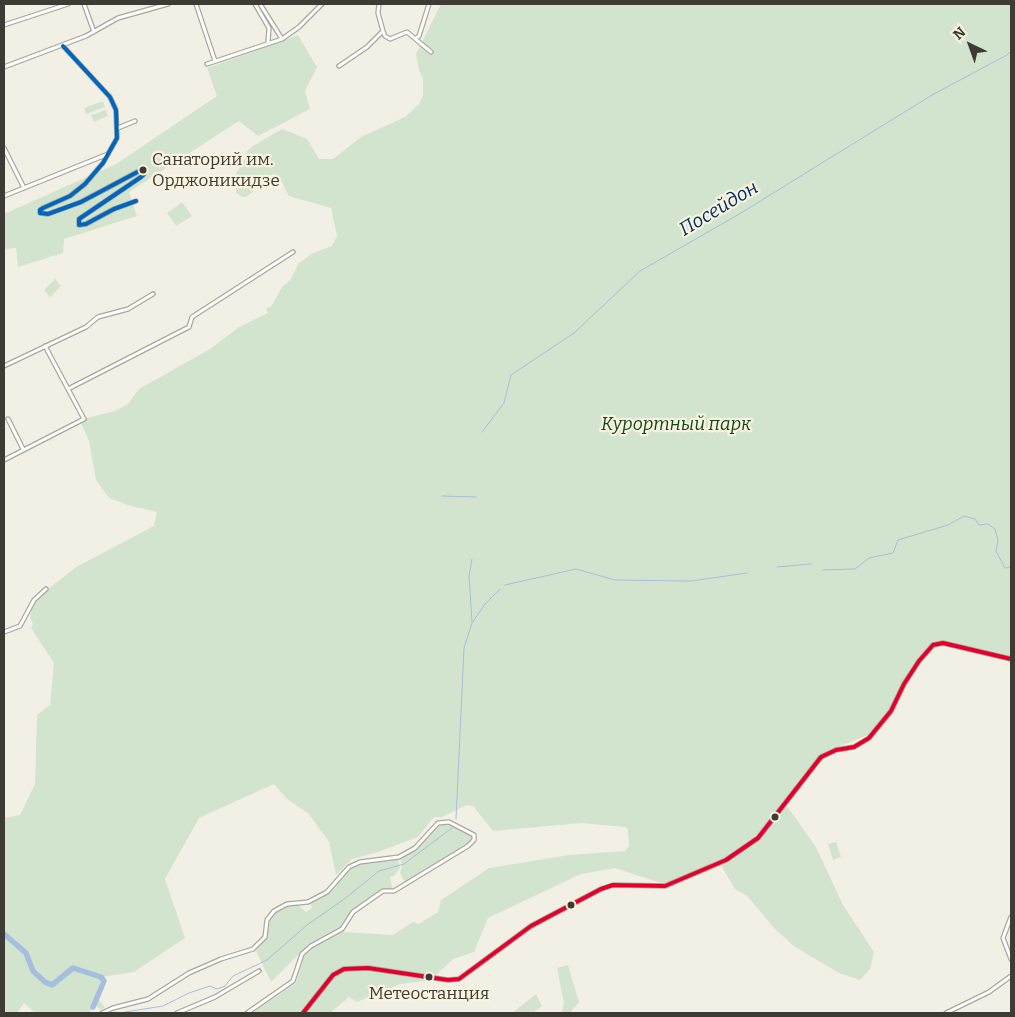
<!DOCTYPE html>
<meta charset="utf-8">
<style>
body{margin:0}
#map{position:relative;width:1015px;height:1017px;overflow:hidden;background:#f2f0e5;font-family:Bitter,serif}
canvas{display:block}
.frame{position:absolute;inset:0;border:5px solid #3d3b33;pointer-events:none}
.north{position:absolute;left:945px;top:20px;width:50px;height:50px;-webkit-text-stroke:4px #f8f3df;paint-order:stroke;rotate:318deg;font-size:14px;font-weight:700;line-height:20px;text-align:center;color:#3d3b33}
.north::after{content:'';display:block;margin:auto;width:18px;height:22px;background:#3d3b33;clip-path:polygon(50% 0,100% 100%,50% 72%,0 100%)}
</style>
<div id="map">
<canvas width="1015" height="1017"></canvas>
<div class="frame"></div>
<div class="north">N</div>
</div>
<script>
const ctx = document.querySelector('canvas').getContext('2d');
ctx.lineJoin = 'round';
function paint(path, color) {
  ctx.fillStyle = color;
  ctx.fill(path, 'evenodd');
}
function toPath(rows) {
  const path = new Path2D();
  for (const r of rows) {
    path.moveTo(r[0], r[1]);
    for (let i = 2; i < r.length; i += 2) path.lineTo(r[i], r[i + 1]);
  }
  return path;
}
function stroke(path, color, width, dash) {
  ctx.strokeStyle = color;
  ctx.lineWidth = width;
  ctx.lineCap = dash ? 'butt' : 'round';
  ctx.setLineDash(dash || []);
  ctx.stroke(path);
}
function drawText(font, color, halo, rows, align = 'center') {
  ctx.font = font + ' Bitter,serif';
  ctx.lineWidth = 4.5;
  ctx.setLineDash([]);
  ctx.textBaseline = 'middle';
  ctx.strokeStyle = halo;
  ctx.fillStyle = color;
  for (const [text, x, y, turn = 0] of rows) {
    ctx.save();
    ctx.translate(x, y);
    ctx.rotate((+turn || 0) * Math.PI / 180);
    ctx.textAlign = isNaN(turn) ? turn : align;
    if (halo) ctx.strokeText(text, 0, 0);
    ctx.fillText(text, 0, 0);
    ctx.restore();
  }
}
paint(toPath([
 [441,4,1011,4,1011,657,942,641,929,646,909,671,890,710,876,726,868,735,828,751,819,757,782,804,789,809,816,847,843,905,874,952,870,969,860,980,839,973,795,947,774,928,747,896,735,889,719,862,664,884,615,868,581,874,488,918,474,952,453,959,436,975,425,981,400,984,357,1002,349,997,330,1013,252,1013,296,983,304,956,313,948,343,932,393,935,413,922,419,924,438,912,441,900,489,868,569,855,625,851,629,846,628,829,625,827,582,823,493,831,473,806,467,805,442,817,434,817,418,837,378,852,352,859,336,875,329,842,308,813,287,799,274,784,199,818,165,879,185,938,134,972,102,977,95,996,105,1007,101,1010,95,1005,89,1013,35,1013,24,1003,17,1013,4,1013,4,818,20,815,35,784,37,715,50,705,54,663,31,628,33,624,30,618,32,607,38,597,76,567,154,526,157,512,131,506,109,498,96,480,89,441,81,423,87,418,115,411,128,404,139,389,210,349,239,327,268,313,266,308,271,307,282,287,291,279,298,264,311,254,332,246,337,236,331,208,289,196,280,179,274,174,262,178,253,192,246,197,242,197,236,193,236,173,243,163,247,151,253,146,282,129,307,139,319,159,333,159,361,137,405,117,419,104,423,96,423,79,419,70,416,54],
 [298,35,317,67,305,91,310,109,258,136,239,121,129,192,137,216,64,239,63,253,18,267,16,248,4,249,4,214,116,164,217,96,207,68],
 [103,101,105,107,86,114,84,108],
 [106,110,108,116,94,122,91,115],
 [182,202,192,216,176,226,167,213],
 [55,279,61,286,50,297,44,290],
 [449,823,473,835,473,839,467,845,405,882,400,873,402,865,400,857,415,849,438,824],
 [836,842,841,857,833,860,828,844],
 [398,859,400,868,394,876,390,877,393,890,383,889,351,912,341,926,310,943,271,982,256,951,267,936,270,920,277,911,287,906,298,905,306,912,312,908,310,902,328,893,350,868,360,863],
 [568,965,579,1002,570,1013,561,1013,564,1004,557,968],
 [536,994,542,1006,533,1013,512,1013]
]), '#d3e4ce');
stroke(toPath([
 [482,432,504,403,511,375,574,333,640,271,741,213,932,95,1007,55,1011,51],
 [442,496,476,497],
 [472,559,469,576,472,622],
 [777,567,811,564],
 [823,570,855,569,869,558,893,553,898,540,948,525,964,516,975,519,979,525,988,524,995,529,998,540,996,551,1005,568,1011,567],
 [505,585,576,569,615,580,691,581,747,573],
 [456,819,464,648,472,623,485,604,500,589],
 [119,1013,163,1006,189,993,210,986,217,989,225,986,233,976,267,960,307,925,347,897,379,871,404,864,452,828]
]), '#a6bedd', 1);
stroke(toPath([
 [4,934,26,953,33,971,45,982,52,985,73,968,101,977,104,981,93,1007]
]), '#a6bedd', 5.5);
const minor = toPath([
 [84,4,94,32],
 [196,4,215,61],
 [255,4,269,28,268,42],
 [260,4,282,39,299,27,322,4],
 [4,25,68,4],
 [383,31,385,36,390,39,407,32,431,52],
 [416,38,419,36,429,4],
 [63,46,110,97,116,110,117,138,103,163,85,184,70,196,43,208,40,210,40,213,48,214,81,202,143,169,144,174,141,177,79,219,79,225,86,224,114,209,136,201],
 [207,64,282,39],
 [339,66,367,47,383,31,378,13,379,4],
 [4,67,86,36,118,18,168,4],
 [118,128,135,121],
 [4,148,24,188],
 [4,196,108,154],
 [4,366,86,327,98,317,128,309,153,294],
 [68,389,189,327,192,317,293,252],
 [8,419,23,449],
 [4,460,84,419,45,346],
 [4,632,20,626,34,600,46,589],
 [1011,917,1003,938,1011,959],
 [102,1013,113,1008,148,999,189,973,221,959,253,949,265,937,267,920,274,911,287,904,308,902,327,892,349,867,360,862,399,857,415,848,438,823,449,822,474,835,474,840,468,846,394,891,383,891,353,912,342,929,311,946,302,954,293,981,247,1013],
 [177,1013,215,997,259,971],
 [303,1013,333,975,344,969,368,968,448,980,459,979,531,926,601,889,613,885,665,886,726,860,758,838,821,757,836,750,854,747,869,738,891,711,904,684,919,661,933,645,943,643,1011,659],
 [946,1013,989,992,1011,976]
]);
stroke(minor, '#a9a79f', 5.5);
stroke(minor, '#fdfdfb', 3);
stroke(toPath([
 [303,1013,333,975,344,969,368,968,448,980,459,979,531,926,601,889,613,885,665,886,726,860,758,838,821,757,836,750,854,747,869,738,891,711,904,684,919,661,933,645,943,643,1011,659]
]), '#e4002b', 4);
stroke(toPath([
 [63,46,110,97,116,110,117,138,103,163,85,184,70,196,43,208,40,210,40,213,48,214,81,202,143,169,144,174,141,177,79,219,79,225,86,224,114,209,136,201]
]), '#0065bd', 4);
for (const [x, y, r, color] of [
 [143,170,4.5,"#3d3b33"],
 [775,817,4.5,"#3d3b33"],
 [571,905,4.5,"#3d3b33"],
 [429,977,4.5,"#3d3b33"]
]) {
  const dot = new Path2D();
  dot.arc(x, y, r, 0, 2 * Math.PI);
  ctx.fillStyle = color;
  ctx.fill(dot);
  stroke(dot, '#f8f3df', 2);
}
drawText('17px', '#3d3b33', '#f8f3df', [
 ["Санаторий им.",152,160],
 ["Орджоникидзе",152,181],
 ["Метеостанция",429,994,"center"]
], 'left');
drawText('italic 18px', '#10461c', '#f8f3df', [
 ["Курортный парк",676,425]
]);
drawText('italic 19px', '#002d67', '#f8f3df', [
 ["Посейдон",719,209,-31]
]);
</script>
